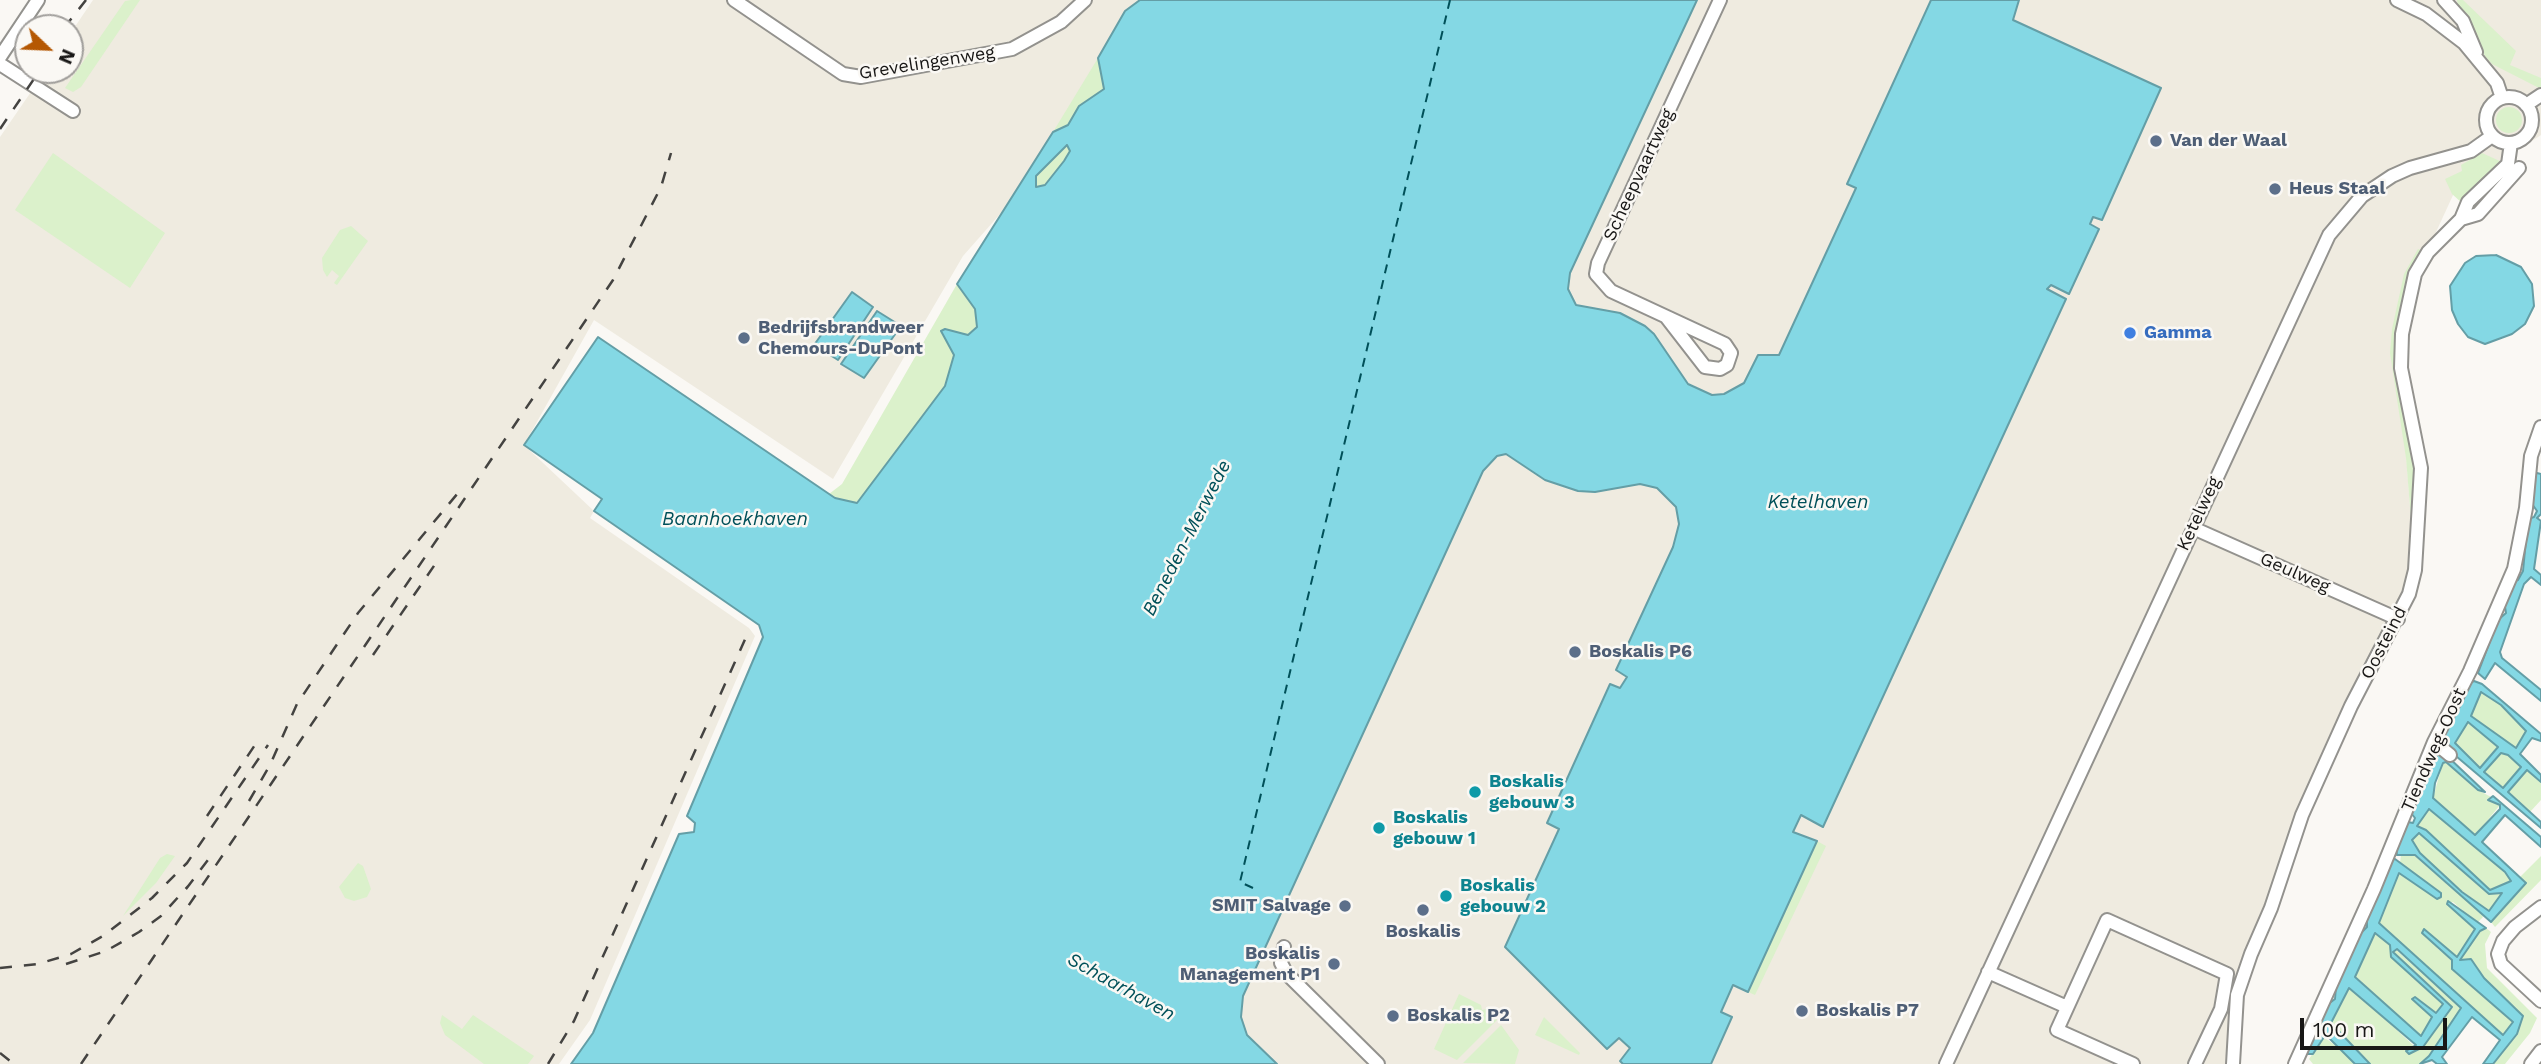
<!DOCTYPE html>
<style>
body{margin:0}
#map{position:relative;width:2541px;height:1064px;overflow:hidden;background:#faf8f4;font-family:"Work Sans",sans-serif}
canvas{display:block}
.north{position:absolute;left:14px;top:14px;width:70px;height:70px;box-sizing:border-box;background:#faf8f4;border:2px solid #a09e9b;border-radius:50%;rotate:113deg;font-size:19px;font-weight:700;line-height:28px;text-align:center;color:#181716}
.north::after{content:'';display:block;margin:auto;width:24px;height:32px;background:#b55803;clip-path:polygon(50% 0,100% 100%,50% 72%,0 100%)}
.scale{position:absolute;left:2300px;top:1018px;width:147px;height:32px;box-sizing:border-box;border:4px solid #181716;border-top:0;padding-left:9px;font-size:21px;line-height:24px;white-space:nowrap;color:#181716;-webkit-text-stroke:5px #faf8f4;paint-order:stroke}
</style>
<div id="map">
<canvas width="2541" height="1064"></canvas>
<div class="north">N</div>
<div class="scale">100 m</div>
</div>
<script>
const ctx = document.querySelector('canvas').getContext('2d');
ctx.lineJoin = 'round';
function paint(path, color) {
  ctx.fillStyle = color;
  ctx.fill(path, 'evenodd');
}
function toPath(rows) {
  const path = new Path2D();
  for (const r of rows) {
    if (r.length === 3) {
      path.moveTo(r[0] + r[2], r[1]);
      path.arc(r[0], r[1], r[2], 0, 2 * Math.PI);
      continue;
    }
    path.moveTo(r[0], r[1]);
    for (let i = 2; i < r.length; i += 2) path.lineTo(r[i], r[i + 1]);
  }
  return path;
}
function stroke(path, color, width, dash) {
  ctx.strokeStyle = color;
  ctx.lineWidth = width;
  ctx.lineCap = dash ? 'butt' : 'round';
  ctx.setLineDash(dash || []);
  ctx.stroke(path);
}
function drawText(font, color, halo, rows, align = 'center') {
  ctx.font = font + ' "Work Sans",sans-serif';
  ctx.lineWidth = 5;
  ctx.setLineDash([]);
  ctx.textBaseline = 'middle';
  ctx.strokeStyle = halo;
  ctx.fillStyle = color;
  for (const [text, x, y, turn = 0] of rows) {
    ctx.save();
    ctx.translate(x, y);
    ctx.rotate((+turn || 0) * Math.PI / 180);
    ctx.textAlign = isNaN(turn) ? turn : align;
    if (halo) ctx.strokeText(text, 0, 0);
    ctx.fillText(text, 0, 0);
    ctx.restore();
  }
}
paint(toPath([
 [93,0,1189,0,963,256,833,479,594,320,524,445,594,511,590,518,749,628,755,636,590,1020,559,1064,0,1064,0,137,46,70,70,70,70,34],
 [1668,0,2541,0,2541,135,2454,193,2396,319,2413,547,2401,617,2341,735,2233,999,2225,1064,1165,1064]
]), '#efebe0');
paint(toPath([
 [131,0,140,0,81,87,73,92,65,88,125,1],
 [2457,0,2463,0,2516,51,2510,65,2541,78,2541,89,2492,64,2485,56,2458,7],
 [1098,58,1104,89,1079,106,1068,125,1053,132],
 [2509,120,13],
 [1067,145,1070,151,1064,161,1045,185,1036,187,1036,176],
 [53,153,165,233,130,288,15,210],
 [2482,153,2502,162,2462,203,2452,194,2445,179,2462,171,2461,165],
 [351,226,368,241,337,285,334,283,339,276,332,270,327,277,323,270,322,258,340,230],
 [2418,249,2429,253,2401,319,2417,482,2413,544,2406,458,2390,353,2392,329,2404,274],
 [957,284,975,309,978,320,975,330,969,335,955,333,954,355,945,386,860,501,850,503,835,498,829,494,842,484],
 [2481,692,2501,705,2527,731,2515,749,2471,716],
 [2468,722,2498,747,2480,768,2455,743],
 [2501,753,2508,755,2521,768,2503,788,2484,772],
 [2443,762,2446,762,2478,790,2491,797,2489,800,2500,805,2475,836,2433,798],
 [2527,770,2541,782,2541,800,2530,812,2508,792],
 [2429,808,2505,872,2511,881,2490,891,2426,830,2416,826],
 [2415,833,2419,833,2454,860,2489,894,2503,892,2489,911,2462,891,2420,853,2412,840],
 [1817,841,1826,846,1755,995,1748,992],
 [2410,852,2482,914,2483,917,2477,923,2453,902,2447,904,2475,928,2457,957,2425,930,2438,949,2453,960,2452,969,2513,1022,2502,1035,2379,923,2399,873,2403,873,2436,899,2441,893,2400,863,2401,855],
 [167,854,175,856,156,883,123,916,160,858],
 [2541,856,2541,880,2495,927,2491,922,2495,917,2526,883,2520,877],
 [358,863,363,866,371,889,367,897,354,901,345,898,339,887],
 [2486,928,2491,932,2485,944,2487,968,2537,1018,2530,1033,2505,1064,2493,1064,2523,1016,2484,978,2472,959,2460,960,2480,931],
 [2375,932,2390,945,2391,957,2444,1004,2436,1013,2413,998,2432,1017,2421,1036,2355,976,2366,954,2371,937,2368,933],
 [2395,949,2461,1008,2429,1056,2420,1064,2370,1064,2331,1023,2336,1008,2349,988,2352,988,2415,1047,2423,1047,2451,1007,2393,952],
 [1459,994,1481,1005,1482,1010,1486,1009,1497,1020,1457,1060,1434,1049],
 [442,1015,462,1029,473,1015,534,1056,528,1064,484,1064,445,1035,440,1023],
 [1544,1017,1580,1053,1579,1055,1535,1035],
 [1501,1025,1519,1050,1515,1064,1463,1063],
 [2324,1037,2340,1049,2355,1064,2313,1064,2309,1059]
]), '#dbf1cb');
const water = toPath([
 [1140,0,1697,0,1570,273,1568,289,1576,305,1620,313,1645,326,1654,334,1688,384,1712,395,1724,394,1744,383,1758,355,1779,355,1856,188,1847,184,1931,0,2019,0,2013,20,2161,88,2102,220,2093,217,2090,224,2099,229,2069,294,2051,285,2047,289,2066,299,1823,827,1801,815,1793,832,1817,841,1748,992,1733,985,1721,1012,1732,1017,1711,1064,1623,1064,1620,1061,1630,1048,1619,1038,1607,1049,1505,947,1559,829,1547,823,1610,684,1620,688,1627,677,1616,670,1673,547,1679,524,1676,507,1657,488,1640,484,1595,492,1578,491,1545,480,1506,454,1497,456,1483,471,1243,996,1241,1017,1247,1035,1277,1064,571,1064,593,1033,679,834,694,832,695,823,687,816,763,637,759,625,594,511,602,499,524,445,598,337,835,498,857,503,945,386,954,355,941,331,945,329,968,335,977,327,975,309,957,284,1053,132,1068,125,1079,106,1104,89,1098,58,1125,11,1140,0],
 [1067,145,1070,151,1064,161,1045,185,1036,187,1036,176,1067,145],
 [2496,255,2521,267,2532,284,2534,306,2525,324,2512,334,2485,344,2468,337,2458,324,2452,310,2450,286,2465,263,2476,256,2496,255],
 [852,292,873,307,838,360,814,345,852,292],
 [877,311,901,326,864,378,841,364,877,311],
 [2537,473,2541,474,2541,514,2537,518,2541,521,2534,569,2541,575,2541,585,2531,577,2524,584,2500,652,2502,658,2541,690,2541,701,2495,663,2485,679,2478,673,2498,620,2506,613,2504,601,2512,582,2518,580,2523,571,2528,519,2534,517,2537,511,2530,501,2534,476,2537,473],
 [2474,681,2482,684,2541,734,2541,741,2532,738,2520,754,2541,775,2541,782,2527,770,2508,792,2541,822,2541,828,2450,751,2446,755,2485,792,2478,790,2446,762,2443,763,2435,783,2433,798,2475,835,2500,809,2500,805,2488,800,2493,796,2541,837,2541,847,2505,815,2482,842,2526,883,2491,922,2415,855,2397,855,2396,848,2403,829,2408,822,2413,823,2415,818,2411,813,2421,785,2444,743,2442,739,2470,683,2474,681],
 [2481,692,2501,705,2526,731,2516,748,2471,716,2481,692],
 [2468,722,2498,747,2480,768,2455,743,2468,722],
 [2501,753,2508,755,2521,767,2503,788,2484,772,2501,753],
 [2429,809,2505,872,2511,881,2490,890,2426,830,2417,826,2429,809],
 [2419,833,2489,894,2502,893,2489,911,2462,892,2420,853,2412,840,2419,833],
 [2395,859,2441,893,2441,897,2437,899,2399,873,2379,923,2503,1035,2513,1022,2452,969,2452,960,2422,933,2424,929,2457,957,2475,929,2447,904,2448,901,2486,928,2480,931,2460,960,2471,959,2484,978,2523,1016,2517,1034,2493,1064,2483,1064,2500,1040,2472,1017,2442,1057,2447,1064,2437,1064,2432,1060,2420,1064,2429,1056,2461,1008,2397,949,2393,952,2452,1007,2423,1047,2409,1054,2406,1051,2416,1045,2349,988,2331,1023,2370,1064,2355,1064,2328,1037,2324,1037,2313,1054,2308,1054,2308,1049,2327,1005,2335,999,2336,986,2361,933,2367,927,2367,918,2391,860,2395,859],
 [2375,933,2390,945,2391,957,2443,1004,2436,1013,2415,997,2412,999,2432,1017,2421,1036,2355,977,2375,933]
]);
paint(water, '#84d8e4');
stroke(water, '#649ea6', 2);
stroke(toPath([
 [1253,888,1240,882,1450,0]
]), '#005059', 2, [9, 7]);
const minor = toPath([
 [734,0,843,74,861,77,1012,49,1061,22,1085,0],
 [2397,0,2426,14,2464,43,2497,83,2502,98],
 [2444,0,2463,21,2476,52],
 [0,57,38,0],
 [0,64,73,111],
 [2509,120,23],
 [2526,105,2541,95],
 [2461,219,2478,214,2519,168],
 [1667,318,1705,367,1720,369,1727,365,1731,353,1725,344,1611,291,1596,274,1598,263,1720,0],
 [2193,528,2398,619],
 [2434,742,2450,755],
 [2541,907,2515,927,2503,941,2498,954,2501,964,2541,1001],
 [1284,947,1281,963,1287,974,1378,1064],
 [1988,972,2067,1007],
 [1946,1064,2329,235,2362,196,2392,176,2410,168,2471,151,2492,136],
 [2133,1064,2057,1030,2107,920,2227,974,2221,1009,2195,1064],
 [2233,1064,2237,995,2251,954,2271,908,2302,815,2351,706,2409,594,2415,570,2421,468,2401,368,2402,334,2415,274,2428,252,2461,219,2468,202,2508,164,2511,143],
 [2295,1064,2374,889,2434,742,2470,671,2514,569,2526,508,2531,456,2541,427],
 [2531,1064,2541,1051]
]);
stroke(minor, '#93928e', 16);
stroke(minor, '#fff', 12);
stroke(toPath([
 [64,28,86,0],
 [0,129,40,70],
 [373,655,438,560],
 [249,801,270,765,297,704,358,613,463,487],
 [207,816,259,739],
 [186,889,214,852],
 [66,964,106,951,139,932,161,916,190,884],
 [0,968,38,964,71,954,103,936,152,898,187,863,268,745],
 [0,1053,14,1064],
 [81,1064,613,280,661,187,671,153],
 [548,1064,574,1021,747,635]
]), '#444341', 2.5, [12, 12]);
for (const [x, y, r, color] of [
 [2156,141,7,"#5c6f8a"],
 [2275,189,7,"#5c6f8a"],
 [2130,333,7,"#3f7fe0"],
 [744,338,7,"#5c6f8a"],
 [1575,652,7,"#5c6f8a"],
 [1475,792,7,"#0f9aa8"],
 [1379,828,7,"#0f9aa8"],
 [1446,896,7,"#0f9aa8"],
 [1345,906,7,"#5c6f8a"],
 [1423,910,7,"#5c6f8a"],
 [1334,964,7,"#5c6f8a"],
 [1802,1011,7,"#5c6f8a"],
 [1393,1016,7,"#5c6f8a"]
]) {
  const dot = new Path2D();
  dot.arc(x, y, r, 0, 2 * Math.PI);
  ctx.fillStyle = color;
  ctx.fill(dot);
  stroke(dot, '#faf8f4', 2.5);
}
drawText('18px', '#181716', '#faf8f4', [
 ["Grevelingenweg",927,63,-9],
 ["Scheepvaartweg",1639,175,-65],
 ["Ketelweg",2199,514,-65],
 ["Geulweg",2295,573,24],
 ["Oosteind",2384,643,-63],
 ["Tiendweg-Oost",2434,750,-66]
]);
drawText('bold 18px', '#4e5e75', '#faf8f4', [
 ["Van der Waal",2170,141],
 ["Heus Staal",2289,189],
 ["Bedrijfsbrandweer",758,328],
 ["Chemours-DuPont",758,349],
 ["Boskalis P6",1589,652],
 ["SMIT Salvage",1331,906,"right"],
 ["Boskalis",1423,932,"center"],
 ["Boskalis",1320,954,"right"],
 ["Management P1",1320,975,"right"],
 ["Boskalis P7",1816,1011],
 ["Boskalis P2",1407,1016]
], 'left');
drawText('bold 18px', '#366cbe', '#faf8f4', [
 ["Gamma",2144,333]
], 'left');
drawText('bold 18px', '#0d838f', '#faf8f4', [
 ["Boskalis",1489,782],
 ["gebouw 3",1489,803],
 ["Boskalis",1393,818],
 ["gebouw 1",1393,839],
 ["Boskalis",1460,886],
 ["gebouw 2",1460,907]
], 'left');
drawText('italic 19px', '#005059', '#faf8f4', [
 ["Ketelhaven",1818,502],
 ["Baanhoekhaven",735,519],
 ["Beneden-Merwede",1187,538,-63],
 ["Schaarhaven",1121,987,29]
]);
</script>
